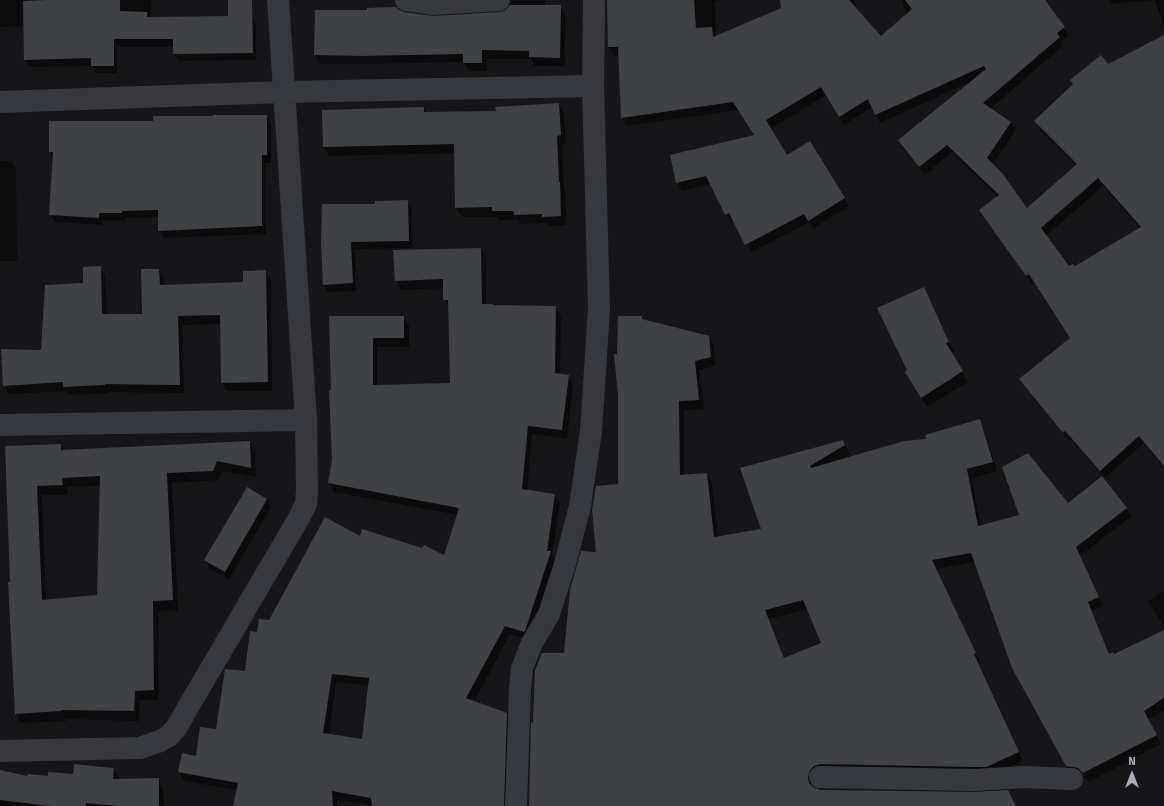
<!DOCTYPE html>
<style>
body{margin:0}
#map{position:relative;width:1164px;height:806px;overflow:hidden;background:#161618;font-family:Signika,sans-serif}
canvas{display:block}
.north{position:absolute;left:1112px;top:754px;width:40px;height:40px;-webkit-text-stroke:3px #111113;paint-order:stroke;rotate:0deg;font-size:11px;font-weight:700;line-height:16px;text-align:center;color:#a8adb8}
.north::after{content:'';display:block;margin:auto;width:14px;height:18px;background:#a8adb8;clip-path:polygon(50% 0,100% 100%,50% 72%,0 100%)}
</style>
<div id="map">
<canvas width="1164" height="806"></canvas>
<div class="north">N</div>
</div>
<script>
const ctx = document.querySelector('canvas').getContext('2d');
ctx.lineJoin = 'round';
function paint(path, color) {
  ctx.fillStyle = color;
  ctx.fill(path, 'evenodd');
}
function toPath(rows) {
  const path = new Path2D();
  for (const r of rows) {
    path.moveTo(r[0], r[1]);
    for (let i = 2; i < r.length; i += 2) path.lineTo(r[i], r[i + 1]);
  }
  return path;
}
function stroke(path, color, width, dash) {
  ctx.strokeStyle = color;
  ctx.lineWidth = width;
  ctx.lineCap = dash ? 'butt' : 'round';
  ctx.setLineDash(dash || []);
  ctx.stroke(path);
}
paint(toPath([
 [0,0,151,0,151,18,252,17,256,25,256,60,179,61,174,53,174,47,117,47,117,73,96,73,92,66,30,67,25,60,24,26,0,27],
 [512,0,545,0,545,6,560,6,565,15,565,66,535,66,531,59,487,59,487,71,469,71,464,62,367,64,320,64,315,55,404,13,433,17,500,13,506,11,511,6],
 [608,0,723,0,715,1,716,37,802,0,855,0,856,10,881,37,906,15,902,0,1043,0,1059,20,1069,36,1061,42,1063,46,990,109,1011,122,1015,131,992,165,1027,210,1077,166,1040,130,1036,121,1100,83,1164,51,1164,467,1144,443,1105,478,1070,439,1068,440,1025,387,1020,379,1071,338,1034,282,1032,284,985,218,980,210,998,197,952,152,925,175,904,149,899,140,968,83,880,123,872,107,844,125,826,95,770,129,787,157,844,198,849,206,814,228,810,222,751,252,734,221,731,222,711,184,682,191,677,182,755,136,739,110,626,126,622,118,619,56,614,56,609,47],
 [1103,186,1140,228,1075,268,1069,268,1046,236],
 [1108,0,1164,0,1164,28,1155,0,1111,4],
 [559,104,564,114,566,144,562,145,564,190,565,192,566,225,548,226,547,223,520,224,518,220,499,220,497,217,462,217,456,208,455,153,329,156,324,147,424,108,427,113,497,112],
 [267,116,271,124,271,163,265,163,266,234,164,238,159,230,159,217,125,218,126,220,102,221,103,225,55,222,50,214,54,159,50,152,50,122,154,122],
 [0,161,11,161,16,168,17,261,0,261],
 [407,201,411,209,413,248,355,249,356,291,328,292,324,285,322,244,376,205],
 [481,249,486,258,486,305,493,306,555,307,561,316,560,375,568,376,573,385,567,439,532,434,527,491,555,495,560,504,552,555,556,561,529,640,510,634,474,702,506,714,511,723,509,806,375,806,337,800,337,806,294,806,241,791,185,781,179,772,197,757,217,730,246,673,258,633,360,537,444,556,458,515,334,492,329,483,334,460,330,317,404,317,409,326,409,347,377,347,377,386,451,384,449,308,444,300,444,288,401,290,396,281,394,251],
 [336,682,370,686,363,740,329,735],
 [100,267,105,276,107,315,143,315,159,270,164,279,164,286,244,283,266,271,271,280,272,391,227,391,222,383,221,324,182,325,184,393,109,392,109,393,69,395,67,391,9,394,4,385,42,351,84,284],
 [929,298,954,352,951,353,968,382,927,407,912,382,908,371],
 [641,317,644,321,708,337,714,346,715,366,699,370,704,409,684,410,684,476,707,474,712,483,718,538,763,530,741,469,843,442,850,454,841,460,928,440,979,420,984,429,997,471,972,478,981,527,1068,505,1126,508,1131,517,1080,556,1103,606,1092,611,1110,655,1114,655,1164,631,1164,710,1148,720,1161,744,1089,782,1084,777,1072,775,1067,766,975,562,936,569,980,662,979,663,1023,761,992,775,814,780,812,786,813,788,820,790,1016,806,544,806,534,724,565,654,619,485,618,355],
 [808,609,822,643,785,659,769,619],
 [250,442,255,452,256,477,222,471,219,480,172,483,178,610,158,611,159,700,140,700,139,721,66,719,66,721,21,723,16,714,6,447,60,445,64,451],
 [100,486,98,596,46,600,42,495,68,495,67,487],
 [267,499,271,507,229,579,209,568,205,560],
 [1164,591,1164,627,1148,601],
 [114,769,119,778,119,780,158,779,163,788,164,806,0,806,0,771,28,778,48,778,74,775]
]), '#0007');
paint(toPath([
 [46,0,120,0,120,11,147,12,147,17,228,16,228,0,252,0,253,53,173,54,173,39,114,39,114,66,91,66,91,58,24,60,23,1],
 [607,0,694,0,696,28,712,27,713,37,781,8,780,0,849,0,881,36,912,9,905,0,1045,0,1065,27,1057,33,1060,37,983,103,1011,122,987,158,1002,173,1027,208,1077,164,1034,121,1073,84,1070,80,1101,55,1108,64,1164,35,1164,466,1139,436,1100,471,1065,431,1063,433,1019,379,1070,338,1029,274,1026,276,979,210,999,195,947,145,919,167,898,140,986,69,984,66,875,115,868,99,839,117,821,87,766,120,787,155,810,141,845,198,808,221,804,214,745,245,729,213,725,215,706,176,676,183,670,155,754,135,733,102,621,118,618,47,608,47],
 [1098,178,1141,227,1075,266,1073,264,1069,266,1041,228],
 [510,5,561,5,560,58,529,57,529,51,482,50,482,63,463,63,463,54,361,56,314,55,315,10,367,10,367,8,396,7,399,10,404,12,433,16,500,12,506,10],
 [559,103,561,135,557,136,559,182,560,182,561,216,542,217,542,214,514,215,514,211,492,211,492,207,455,208,454,144,323,147,322,110,424,107,424,112,496,111,495,107],
 [213,115,267,115,267,155,262,155,262,226,158,231,158,210,122,211,122,213,99,213,99,218,49,215,53,152,49,152,49,121,153,121,153,116,213,116],
 [408,200,409,241,351,242,353,283,323,285,321,244,322,204,375,204,375,201],
 [481,248,482,304,493,304,493,305,556,306,555,373,569,375,562,430,528,426,522,489,555,494,547,551,551,551,526,628,524,632,505,626,466,698,507,713,504,806,372,806,371,798,332,791,333,806,233,806,238,783,178,772,182,753,196,756,200,727,216,729,225,669,245,671,250,631,257,632,259,619,269,620,325,517,360,536,362,529,422,548,424,545,444,555,459,508,328,483,332,460,329,391,331,390,329,316,404,316,404,338,373,338,373,385,450,383,448,300,443,300,443,279,395,281,393,250],
 [332,674,369,678,362,739,323,733],
 [101,266,102,314,142,314,141,269,159,269,160,285,243,282,243,271,266,270,268,382,221,383,220,315,178,316,180,385,105,384,105,385,63,387,63,382,3,386,1,349,41,350,45,285,83,283,83,267],
 [924,287,949,342,946,343,963,371,921,398,905,372,907,370,877,308],
 [618,316,642,316,642,319,709,336,711,357,695,361,699,400,679,401,680,475,707,473,714,537,761,529,740,468,843,440,845,445,810,466,811,468,904,441,926,439,925,435,980,419,993,462,967,469,978,526,1019,515,1002,467,1028,453,1068,503,1102,476,1127,508,1076,547,1099,597,1088,602,1109,654,1113,652,1114,654,1164,630,1164,698,1144,711,1157,735,1083,773,1078,768,1066,766,1012,668,971,553,932,560,976,653,974,654,1019,752,986,767,975,767,820,764,814,766,810,770,808,777,809,783,813,787,820,790,975,792,1008,790,1016,806,529,806,531,722,533,723,535,670,542,653,564,653,570,590,581,551,596,552,592,510,596,486,618,484,618,395,614,354,617,354],
 [803,600,821,643,784,658,765,610],
 [250,441,251,468,217,461,213,471,167,473,173,600,153,601,154,690,135,691,134,711,61,710,61,711,15,714,8,582,10,582,5,446,61,444,61,450],
 [100,476,97,595,42,600,37,486,63,485,62,478],
 [247,487,267,499,225,572,204,560],
 [74,764,114,768,113,779,159,778,159,806,118,806,86,803,86,806,50,806,0,800,0,770,27,776,28,774,48,776,48,772,73,774]
]), '#404145');
stroke(toPath([
 [406,0,432,4,499,0],
 [0,102,284,92,593,86],
 [0,425,306,420],
 [0,751,140,748,160,741,169,736,176,728,300,516,306,504,307,491,306,420,278,0],
 [820,777,975,780,1023,777,1072,779],
 [516,806,520,688,522,668,532,643,549,614,565,564,580,506,591,431,599,309,593,86,594,0]
]), '#37383d', 22);
</script>
